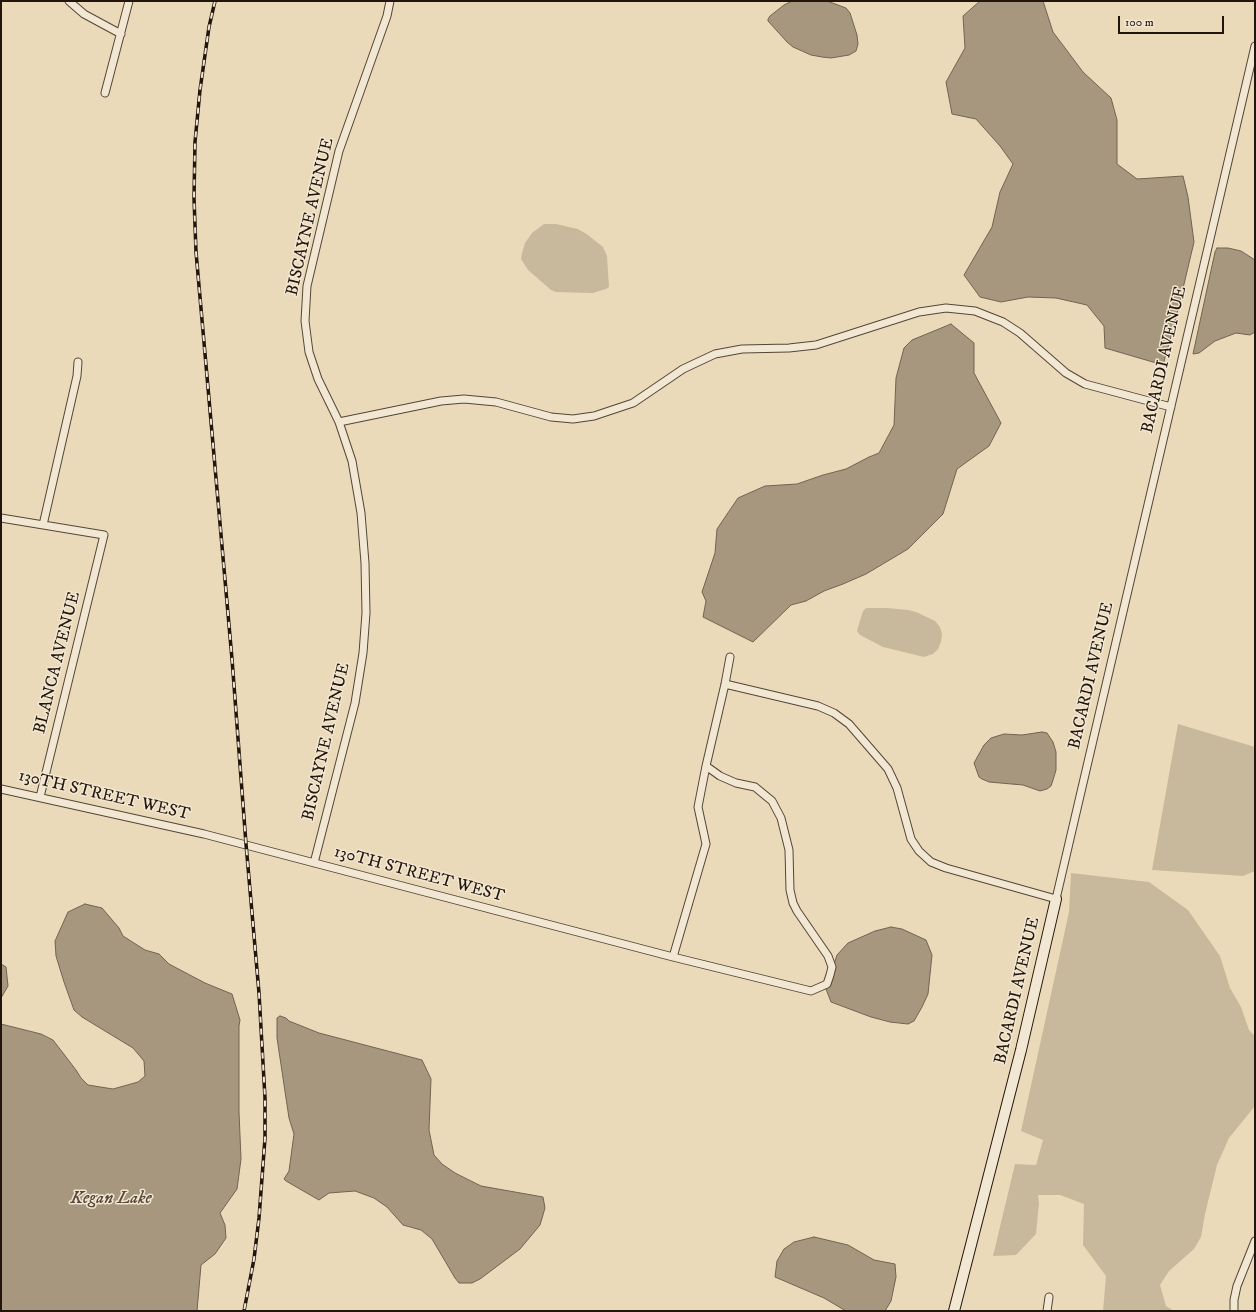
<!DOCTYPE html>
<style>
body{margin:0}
#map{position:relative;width:1256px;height:1312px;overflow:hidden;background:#ebdaba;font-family:"IM FELL DW Pica",serif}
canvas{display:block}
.frame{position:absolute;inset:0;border:2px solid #22150b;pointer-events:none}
.scale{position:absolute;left:1118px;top:16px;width:106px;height:18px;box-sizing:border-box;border:2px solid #22150b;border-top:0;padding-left:5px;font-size:12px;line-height:14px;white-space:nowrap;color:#22150b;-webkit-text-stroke:3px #f2e7d2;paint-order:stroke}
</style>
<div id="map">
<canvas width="1256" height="1312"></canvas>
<div class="frame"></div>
<div class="scale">100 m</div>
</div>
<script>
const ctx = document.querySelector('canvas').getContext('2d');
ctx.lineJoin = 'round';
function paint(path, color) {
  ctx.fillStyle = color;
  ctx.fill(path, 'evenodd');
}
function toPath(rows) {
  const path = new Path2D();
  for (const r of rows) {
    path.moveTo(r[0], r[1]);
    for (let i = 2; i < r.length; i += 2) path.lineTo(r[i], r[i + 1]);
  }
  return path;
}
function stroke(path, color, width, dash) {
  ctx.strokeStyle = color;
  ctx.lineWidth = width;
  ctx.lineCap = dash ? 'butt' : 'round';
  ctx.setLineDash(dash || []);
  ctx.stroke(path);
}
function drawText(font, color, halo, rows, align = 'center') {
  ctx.font = font + ' "IM FELL DW Pica",serif';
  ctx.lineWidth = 3;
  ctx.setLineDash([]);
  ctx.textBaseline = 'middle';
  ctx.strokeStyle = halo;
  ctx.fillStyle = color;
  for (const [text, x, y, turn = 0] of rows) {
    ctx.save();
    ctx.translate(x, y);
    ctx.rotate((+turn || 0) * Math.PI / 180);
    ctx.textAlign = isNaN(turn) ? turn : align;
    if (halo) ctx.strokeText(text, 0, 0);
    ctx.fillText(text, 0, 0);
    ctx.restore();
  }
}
paint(toPath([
 [544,224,556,224,578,229,588,235,603,247,607,256,609,287,606,289,593,293,556,292,551,290,528,270,521,259,522,253,525,243,532,233],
 [866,608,887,608,908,610,916,612,935,621,940,627,942,634,941,642,938,649,933,654,924,657,883,647,860,635,857,631,858,627,863,611],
 [1178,724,1255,747,1255,871,1243,876,1152,870],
 [1071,873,1149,882,1188,910,1220,956,1230,988,1241,1007,1249,1030,1255,1036,1255,1106,1229,1138,1217,1165,1205,1214,1201,1237,1194,1249,1169,1271,1160,1285,1166,1306,1174,1311,1103,1311,1106,1276,1083,1245,1084,1204,1060,1195,1038,1195,1039,1203,1036,1234,1016,1255,993,1256,1015,1164,1036,1165,1043,1140,1021,1131,1069,912]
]), '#c9b99c');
const water = toPath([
 [792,1,827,1,846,8,850,13,857,35,858,44,856,51,849,55,831,58,822,57,811,55,793,47,787,42,768,21,768,19,770,16,784,5,792,1],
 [980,1,1043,1,1053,32,1083,72,1111,98,1117,120,1117,164,1137,179,1183,176,1188,197,1194,242,1176,318,1163,365,1105,348,1104,326,1087,305,1056,298,1028,297,1001,302,980,297,964,275,992,227,1000,192,1013,164,1000,146,976,119,952,114,946,82,965,48,963,16,980,1],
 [1217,248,1228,248,1241,251,1255,260,1255,332,1250,335,1236,333,1215,341,1199,353,1193,354,1215,252,1217,248],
 [951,324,974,343,974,373,1001,423,989,446,957,469,943,514,908,549,866,574,843,584,824,591,806,601,791,605,753,642,703,617,706,601,702,592,715,553,717,529,738,498,765,486,797,484,823,475,846,469,869,457,879,453,894,425,896,378,904,348,912,340,951,324],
 [1042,732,1047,733,1053,742,1056,752,1056,770,1053,780,1051,786,1047,789,1040,791,1023,785,989,782,982,779,979,777,974,763,984,745,991,738,1004,734,1022,735,1042,732],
 [85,904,102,908,119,928,123,936,145,950,159,954,169,964,205,983,232,994,240,1020,239,1026,239,1112,241,1159,237,1189,220,1213,225,1225,226,1238,215,1254,201,1265,197,1311,1,1311,1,1024,41,1034,53,1040,76,1070,81,1078,88,1085,113,1089,138,1082,145,1076,144,1061,133,1048,82,1017,74,1010,64,982,56,956,55,941,68,912,85,904],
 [891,927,902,929,926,940,932,955,928,994,922,1007,914,1021,908,1024,890,1022,871,1017,831,1002,826,989,837,955,848,943,875,931,891,927],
 [1,964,6,967,8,986,1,998,1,964],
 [280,1016,286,1018,289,1021,319,1033,422,1060,431,1079,429,1130,434,1155,442,1164,455,1173,481,1186,543,1197,545,1208,540,1225,520,1249,480,1279,472,1283,459,1283,455,1278,432,1239,421,1230,403,1225,387,1207,374,1198,355,1191,329,1193,319,1200,286,1181,284,1179,289,1171,294,1134,289,1118,277,1038,277,1018,280,1016],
 [814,1237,848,1245,874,1260,895,1264,896,1277,891,1301,885,1311,846,1311,824,1298,775,1277,777,1261,784,1249,794,1242,814,1237]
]);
paint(water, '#a7977e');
stroke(water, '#726350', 1);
const street = toPath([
 [69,1,84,14,121,34],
 [105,93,129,1],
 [339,422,441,401,464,399,496,402,551,417,573,419,594,416,633,403,683,369,715,354,742,349,789,348,816,345,919,312,946,308,975,311,1003,322,1020,333,1066,373,1085,384,1171,407],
 [1,518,104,535,40,797],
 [43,525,77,376,78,362],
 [725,684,818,706,834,713,849,724,888,769,897,788,911,839,919,851,931,862,946,868,1056,899,1255,46],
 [1,789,204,834,673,957,811,991,827,984,830,975,832,967,828,956,797,911,793,903,790,890,789,850,781,818,772,801,755,787,736,783,720,776,706,766],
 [314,863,355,703,363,653,366,613,365,563,361,513,352,461,339,422,318,379,309,352,305,321,307,286,339,151,387,16,390,1],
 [673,957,706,844,698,807,706,766,725,684,730,657],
 [1047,1311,1049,1297],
 [1234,1311,1234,1300,1237,1286,1255,1241]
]);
const secondary = toPath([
 [954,1311,1021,1050,1056,899]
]);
stroke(street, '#544637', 9);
stroke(secondary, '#22150b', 12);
stroke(street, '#f2e7d2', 7);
stroke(secondary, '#f2e7d2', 10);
const rail = toPath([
 [215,1,209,27,200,90,195,142,194,198,196,252,232,659,246,844,259,993,265,1098,265,1138,259,1218,254,1259,244,1311]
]);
stroke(rail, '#22150b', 3.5);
stroke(rail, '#f2e7d2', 2, [6]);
drawText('17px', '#22150b', '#f2e7d2', [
 ["BISCAYNE AVENUE",311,217,-77],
 ["BACARDI AVENUE",1165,360,-77],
 ["BLANCA AVENUE",58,663,-76],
 ["BACARDI AVENUE",1092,676,-77],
 ["BISCAYNE AVENUE",327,742,-77],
 ["130TH STREET WEST",104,796,13],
 ["130TH STREET WEST",419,875,15],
 ["BACARDI AVENUE",1018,991,-77]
]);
drawText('italic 18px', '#574939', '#f2e7d2', [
 ["Kegan Lake",111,1199]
]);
</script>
